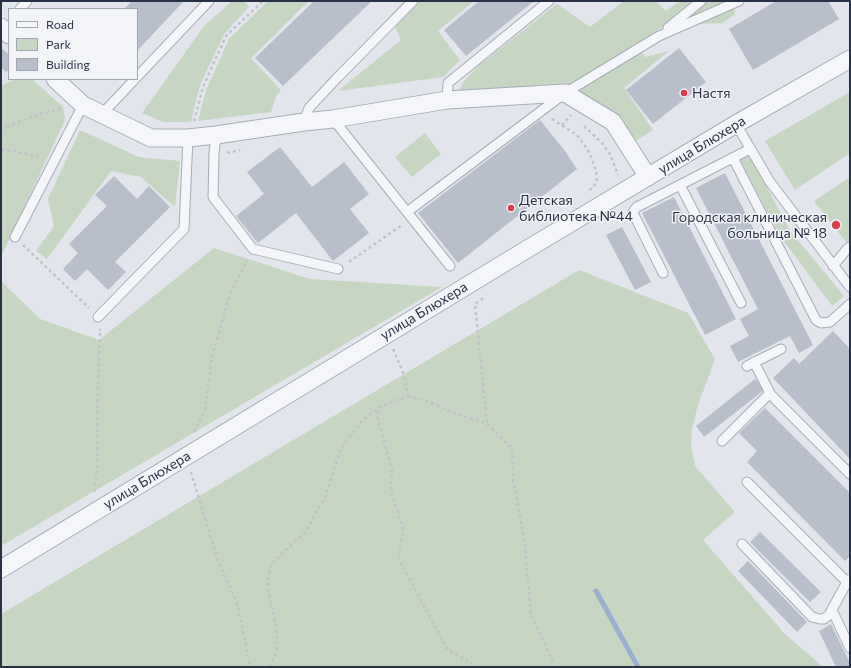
<!DOCTYPE html>
<meta charset="utf-8">
<style>
body{margin:0}
#map{position:relative;width:851px;height:668px;overflow:hidden;background:#e2e5eb;font-family:Commissioner,sans-serif}
canvas{display:block}
.frame{position:absolute;inset:0;border:2px solid #283145;pointer-events:none}
.legend{position:absolute;left:8px;top:8px;width:130px;height:72px;box-sizing:border-box;background:#f2f4f8;border:1px solid #a1a6b0;margin:0;padding:5px 7px;list-style:none;font-size:12px;color:#283145}
.legend li{display:flex;align-items:center;gap:8px;height:20px}
.legend b{width:20px;border:1px solid #a1a6b0}
</style>
<div id="map">
<canvas width="851" height="668"></canvas>
<div class="frame"></div>
<ul class="legend">
<li><b style="height:5px;background:#f5f6f9"></b>Road</li>
<li><b style="height:11px;background:#c6d6c2"></b>Park</li>
<li><b style="height:11px;background:#b8beca"></b>Building</li>
</ul>
</div>
<script>
const ctx = document.querySelector('canvas').getContext('2d');
ctx.lineJoin = 'round';
function paint(path, color) {
  ctx.fillStyle = color;
  ctx.fill(path, 'evenodd');
}
function toPath(rows) {
  const path = new Path2D();
  for (const r of rows) {
    path.moveTo(r[0], r[1]);
    for (let i = 2; i < r.length; i += 2) path.lineTo(r[i], r[i + 1]);
  }
  return path;
}
function stroke(path, color, width, dash) {
  ctx.strokeStyle = color;
  ctx.lineWidth = width;
  ctx.lineCap = dash ? 'butt' : 'round';
  ctx.setLineDash(dash || []);
  ctx.stroke(path);
}
function drawText(font, color, halo, rows, align = 'center') {
  ctx.font = font + ' Commissioner,sans-serif';
  ctx.lineWidth = 3;
  ctx.setLineDash([]);
  ctx.textBaseline = 'middle';
  ctx.strokeStyle = halo;
  ctx.fillStyle = color;
  for (const [text, x, y, turn = 0] of rows) {
    ctx.save();
    ctx.translate(x, y);
    ctx.rotate((+turn || 0) * Math.PI / 180);
    ctx.textAlign = isNaN(turn) ? turn : align;
    if (halo) ctx.strokeText(text, 0, 0);
    ctx.fillText(text, 0, 0);
    ctx.restore();
  }
}
paint(toPath([
 [232,1,244,1,249,7,224,34,200,85,191,122,163,122,142,113,204,26],
 [268,1,309,1,251,58,281,90,276,96,271,112,198,121,206,90,229,39],
 [404,1,474,1,438,31,460,60,443,77,338,91,401,40,390,16],
 [624,1,656,1,666,11,679,1,736,1,734,15,722,23,665,25,638,43,645,57,669,51,624,88,653,130,633,143,578,93,457,95,463,82,478,66,557,4,590,27],
 [15,79,32,79,63,107,65,120,1,257,1,86],
 [850,92,850,153,795,190,765,141],
 [80,130,139,157,180,161,175,207,141,177,111,171,47,259,36,251,54,226,48,199],
 [425,133,441,154,412,177,395,157],
 [749,155,791,232,844,296,832,306,780,236,740,160],
 [850,177,850,241,847,243,814,201],
 [214,248,310,279,442,287,1,546,1,281,40,319,99,340],
 [579,270,688,313,715,359,697,408,692,430,691,446,695,466,735,512,703,540,784,633,823,667,1,667,1,614]
]), '#c6d6c2');
stroke(toPath([
 [596,591,638,667]
]), '#9ab0cf', 5);
paint(toPath([
 [132,1,184,1,137,51,137,9,124,9],
 [314,1,372,1,283,86,255,58],
 [479,1,534,1,466,56,444,30],
 [776,1,828,1,839,19,753,70,729,29],
 [679,48,706,82,653,124,626,90],
 [3,49,9,55,9,69,6,72,1,67,1,52],
 [540,120,565,151,577,169,458,263,418,213],
 [280,147,312,187,344,162,369,194,350,209,369,233,333,261,296,213,258,243,236,216,264,194,247,172],
 [725,173,813,345,799,353,790,336,738,362,730,346,749,336,740,319,758,309,696,188],
 [114,176,137,199,149,186,170,207,115,262,126,272,108,290,87,269,75,281,63,269,78,253,69,244,107,206,95,195],
 [674,197,736,319,705,335,642,213],
 [622,227,651,282,635,290,606,235],
 [833,331,850,349,850,459,773,378,794,358,799,364],
 [755,379,764,390,704,437,696,426],
 [765,408,850,493,850,556,845,561,747,462,757,451,739,433],
 [760,532,821,592,810,602,750,542],
 [748,561,807,622,797,632,738,571],
 [831,624,850,663,850,667,836,667,819,631]
]), '#b8beca');
const lane = toPath([
 [20,9,27,1],
 [668,28,701,1],
 [137,77,209,1],
 [447,100,448,83,549,1],
 [102,114,135,79],
 [333,119,450,266],
 [304,122,309,108,337,78,413,1],
 [736,124,770,182,850,287],
 [216,135,214,154,213,197,253,249,338,269],
 [733,158,816,320,821,323,830,322,850,304],
 [680,185,741,303],
 [407,212,565,93,659,36,739,1],
 [15,237,83,105],
 [833,266,847,249,850,247],
 [663,273,633,213,635,209,637,207,750,149],
 [98,317,184,229,188,138],
 [754,362,771,395,850,474],
 [747,366,781,349],
 [722,441,770,393],
 [747,482,847,582,850,579],
 [742,544,812,617,820,619,824,619,829,615,847,582],
 [832,610,850,648]
]);
const street = toPath([
 [1,27,9,35],
 [55,79,83,105,151,138,188,138,216,135,304,122,333,119,447,100,565,93,613,122,648,177],
 [1,569,524,251,736,124,850,59]
]);
stroke(lane, '#a6abb6', 11);
stroke(street, '#a6abb6', 19);
stroke(toPath([
 [552,119,577,135,589,152,596,170,597,180,593,188,587,191],
 [194,121,203,87,226,36,263,1],
 [562,125,571,115],
 [584,126,602,143,610,154,618,175],
 [1,129,40,114,62,109],
 [1,149,42,157],
 [227,153,240,150],
 [23,245,89,308],
 [349,262,402,225],
 [483,298,475,304,487,424],
 [393,349,403,372,408,396,381,406,377,415,392,470,391,491,403,528,399,559,447,649,477,667],
 [408,396,430,402,451,412,487,424,512,448,513,480,524,537,531,614,555,667],
 [194,432,205,410,212,357,230,294,247,261],
 [191,472,217,558,238,606,250,667],
 [94,492,97,469,97,419,100,329],
 [269,667,276,653,277,630,267,586,271,564,306,531,325,497,341,448,363,420,381,406]
]), '#c0c3ca', 2.5, [3, 3]);
stroke(lane, '#f5f6f9', 9);
stroke(street, '#f5f6f9', 17);
for (const [x, y, r, color] of [
 [684,93,4,"#db3c4b"],
 [511,208,4,"#db3c4b"],
 [836,225,5,"#db3c4b"]
]) {
  const dot = new Path2D();
  dot.arc(x, y, r, 0, 2 * Math.PI);
  ctx.fillStyle = color;
  ctx.fill(dot);
  stroke(dot, '#f2f4f8', 1.5);
}
drawText('14px', '#283145', '#f2f4f8', [
 ["Настя",692,93],
 ["Детская",519,200],
 ["библиотека №44",519,216],
 ["Городская клиническая",827,217,"right"],
 ["больница № 18",827,233,"right"]
], 'left');
drawText('14px', '#283145', '#f2f4f8', [
 ["улица Блюхера",702,145,-31],
 ["улица Блюхера",424,311,-31],
 ["улица Блюхера",147,480,-31]
]);
</script>
